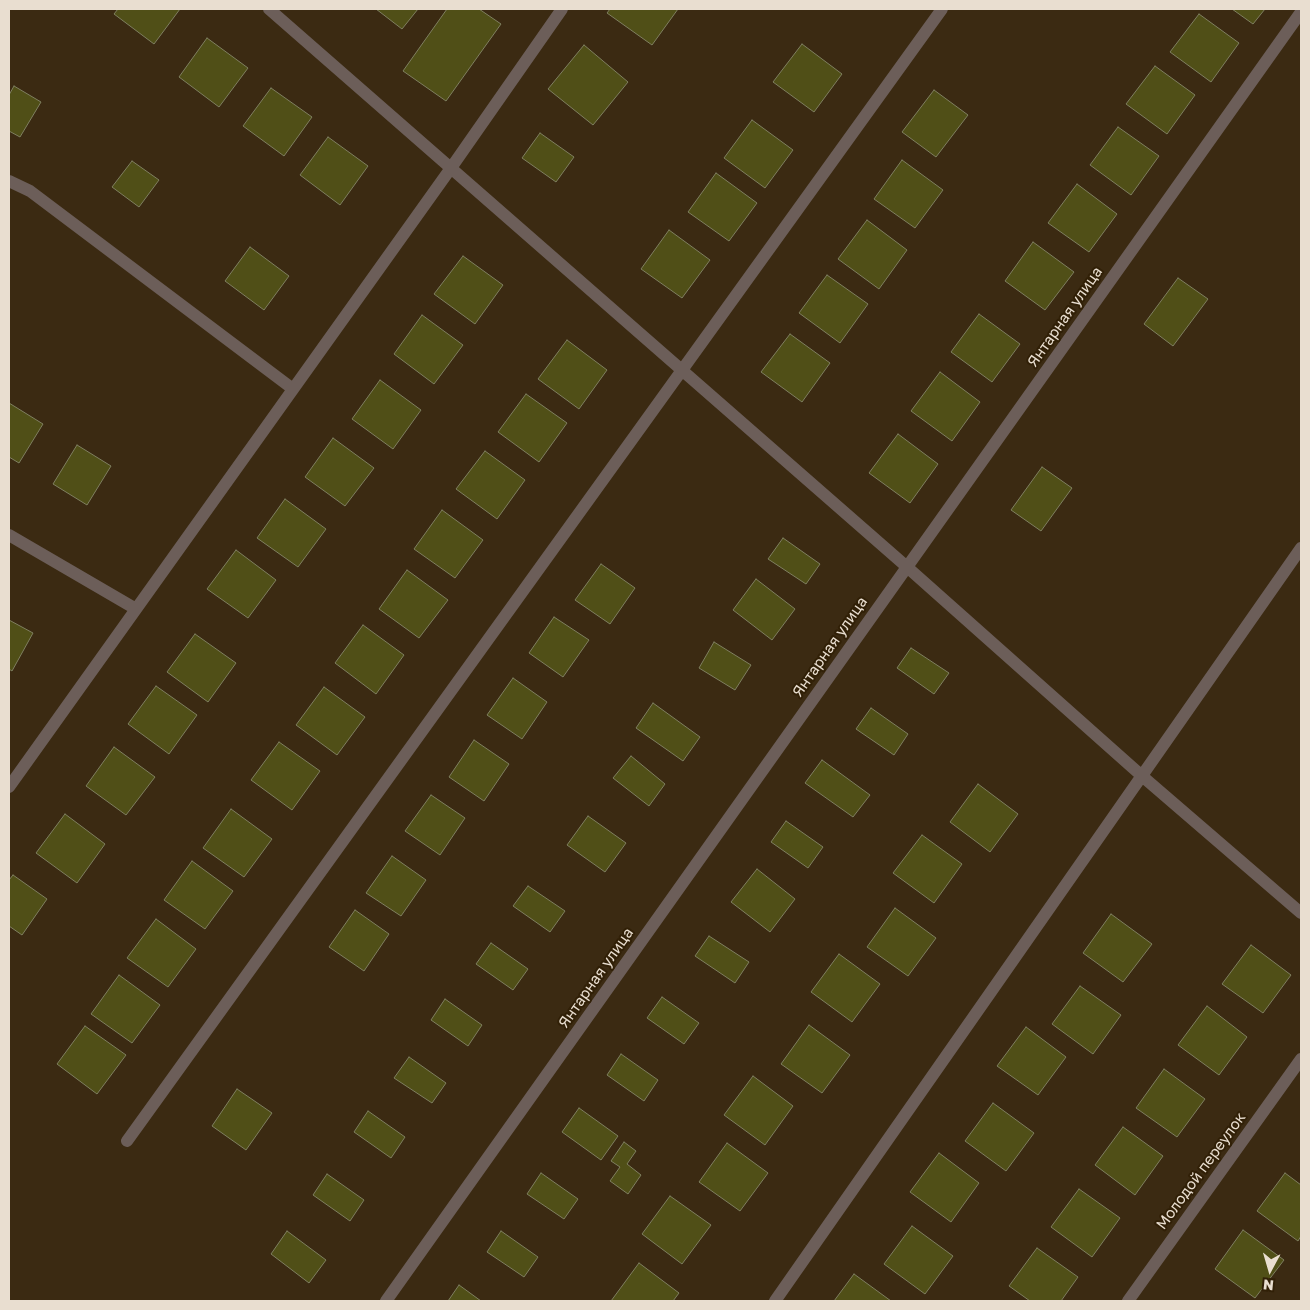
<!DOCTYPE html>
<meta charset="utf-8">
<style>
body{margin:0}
#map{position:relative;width:1310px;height:1310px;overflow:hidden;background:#3b2a12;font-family:"Golos Text",sans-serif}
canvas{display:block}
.frame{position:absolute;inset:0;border:10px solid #e9ded0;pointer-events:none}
.north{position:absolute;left:1245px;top:1245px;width:50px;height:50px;-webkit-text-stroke:4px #312007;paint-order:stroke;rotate:186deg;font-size:14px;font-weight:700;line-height:20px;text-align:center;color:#e9ded0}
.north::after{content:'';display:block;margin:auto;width:18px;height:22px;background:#e9ded0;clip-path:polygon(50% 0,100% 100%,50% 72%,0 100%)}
</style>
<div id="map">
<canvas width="1310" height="1310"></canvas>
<div class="frame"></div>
<div class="north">N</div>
</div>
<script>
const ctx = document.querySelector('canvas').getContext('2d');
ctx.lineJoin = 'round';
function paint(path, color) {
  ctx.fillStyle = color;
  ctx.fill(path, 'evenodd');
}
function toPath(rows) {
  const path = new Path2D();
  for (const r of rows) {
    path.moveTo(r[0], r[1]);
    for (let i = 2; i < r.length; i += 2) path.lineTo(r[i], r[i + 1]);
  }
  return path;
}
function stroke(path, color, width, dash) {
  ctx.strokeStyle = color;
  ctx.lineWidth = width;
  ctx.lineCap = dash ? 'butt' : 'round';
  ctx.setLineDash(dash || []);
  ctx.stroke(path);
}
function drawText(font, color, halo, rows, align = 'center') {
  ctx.font = font + ' "Golos Text",sans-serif';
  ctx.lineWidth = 4;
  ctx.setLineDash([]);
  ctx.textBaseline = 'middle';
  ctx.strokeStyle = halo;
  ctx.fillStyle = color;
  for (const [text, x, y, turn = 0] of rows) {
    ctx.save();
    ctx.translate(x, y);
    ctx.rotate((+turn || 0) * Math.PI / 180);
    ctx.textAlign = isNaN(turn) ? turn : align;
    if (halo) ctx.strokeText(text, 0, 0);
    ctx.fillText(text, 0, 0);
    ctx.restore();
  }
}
const building = toPath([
 [118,9,180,9,154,44,114,14,118,9],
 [376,9,418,9,402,29,376,9],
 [447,9,479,9,501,24,446,101,403,71,447,9],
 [610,9,678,9,652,45,607,13,610,9],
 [1232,9,1265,9,1253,24,1232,9],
 [1199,14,1239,43,1211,82,1170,52,1199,14],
 [207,38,248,68,219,107,179,77,207,38],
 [802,44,842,74,814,112,773,82,802,44],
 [584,45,628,82,593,125,548,89,584,45],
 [1155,66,1195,95,1167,134,1126,104,1155,66],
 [14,86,41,102,20,137,9,131,9,95,14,86],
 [271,88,312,117,284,156,243,126,271,88],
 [934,90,968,115,936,157,902,132,934,90],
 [752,120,793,150,765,188,724,158,752,120],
 [1118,127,1159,156,1131,195,1090,165,1118,127],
 [540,133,574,157,556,182,522,158,540,133],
 [328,137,368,166,340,205,300,175,328,137],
 [902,160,943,190,915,228,874,199,902,160],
 [132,161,159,180,139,207,112,187,132,161],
 [716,173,757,203,729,241,688,212,716,173],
 [1077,184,1117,214,1089,252,1048,223,1077,184],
 [867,220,907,250,879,289,838,259,867,220],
 [669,230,710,260,682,298,641,269,669,230],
 [1033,242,1074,272,1045,310,1005,281,1033,242],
 [250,247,289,276,264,310,225,281,250,247],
 [463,256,503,285,475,324,434,294,463,256],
 [827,275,868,304,840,343,799,313,827,275],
 [1178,278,1208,299,1173,346,1144,324,1178,278],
 [979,314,1020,344,992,382,951,352,979,314],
 [422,315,463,345,434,384,394,354,422,315],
 [790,334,830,363,802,402,761,372,790,334],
 [567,340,607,370,579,409,538,379,567,340],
 [940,372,980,402,952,441,911,411,940,372],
 [380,380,421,410,393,449,352,419,380,380],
 [526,394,567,423,539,462,498,432,526,394],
 [9,403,43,424,19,463,9,457,9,403],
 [898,434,938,464,910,503,869,473,898,434],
 [333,438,374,468,345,506,305,477,333,438],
 [77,445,111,466,87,505,53,484,77,445],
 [485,451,525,480,497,519,456,489,485,451],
 [1042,467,1072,488,1041,531,1011,510,1042,467],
 [285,499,326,529,298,567,257,538,285,499],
 [442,510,483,540,455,578,414,549,442,510],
 [783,538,820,564,806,584,768,559,783,538],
 [236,550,276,580,248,618,207,589,236,550],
 [601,564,635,588,610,624,575,600,601,564],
 [407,570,448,600,419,638,379,609,407,570],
 [756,579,795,609,772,640,733,610,756,579],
 [554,617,589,640,563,677,529,653,554,617],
 [9,620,33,633,12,671,9,669,9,620],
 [363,625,404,655,376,694,335,663,363,625],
 [195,634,236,663,208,702,167,672,195,634],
 [714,642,751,665,735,690,699,668,714,642],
 [911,648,949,673,934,694,897,668,911,648],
 [513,678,547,702,522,739,487,715,513,678],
 [156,686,197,715,169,754,128,724,156,686],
 [324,687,365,717,337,755,296,725,324,687],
 [653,703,700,737,683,761,636,728,653,703],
 [871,708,908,734,894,755,856,729,871,708],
 [474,740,509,764,484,801,449,777,474,740],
 [279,742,320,771,292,810,251,780,279,742],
 [114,747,155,777,126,815,86,786,114,747],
 [631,756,665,784,649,806,613,778,631,756],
 [822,760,870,795,853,817,805,783,822,760],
 [978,784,1018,814,990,852,950,822,978,784],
 [431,795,465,818,440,855,405,831,431,795],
 [231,809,272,839,244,877,203,848,231,809],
 [65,814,105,844,77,883,36,853,65,814],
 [588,816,626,843,605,872,567,845,588,816],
 [786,821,823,847,808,868,771,842,786,821],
 [922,835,962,864,934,903,893,873,922,835],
 [392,856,426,880,401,916,366,893,392,856],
 [192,861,233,891,205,929,164,900,192,861],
 [757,869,795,899,770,932,731,902,757,869],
 [13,875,47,899,22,935,9,926,9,880,13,875],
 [528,886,565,911,550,932,513,906,528,886],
 [895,908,936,938,908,976,867,947,895,908],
 [355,910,389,934,364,971,329,947,355,910],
 [1111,914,1152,944,1123,982,1083,953,1111,914],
 [156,919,196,949,168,987,127,958,156,919],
 [709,936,749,962,735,983,695,956,709,936],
 [491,943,528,969,513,990,476,964,491,943],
 [1251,945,1291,975,1263,1013,1222,984,1251,945],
 [839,954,880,984,852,1022,811,992,839,954],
 [119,975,160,1005,132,1043,91,1014,119,975],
 [1080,986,1121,1015,1093,1054,1052,1024,1080,986],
 [662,997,699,1023,684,1044,647,1018,662,997],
 [445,999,482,1025,468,1046,431,1020,445,999],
 [1207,1006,1247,1037,1219,1075,1178,1045,1207,1006],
 [809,1025,850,1055,822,1093,781,1064,809,1025],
 [85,1026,126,1055,97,1094,57,1064,85,1026],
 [1026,1027,1066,1057,1038,1095,997,1066,1026,1027],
 [621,1054,658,1080,644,1101,607,1075,621,1054],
 [409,1057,446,1083,432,1103,394,1078,409,1057],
 [1164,1069,1205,1099,1177,1137,1136,1108,1164,1069],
 [753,1076,793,1106,765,1145,724,1115,753,1076],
 [237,1089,272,1113,246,1150,212,1126,237,1089],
 [993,1103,1034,1133,1006,1171,965,1141,993,1103],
 [579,1108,618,1136,601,1160,562,1132,579,1108],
 [368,1111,405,1137,391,1158,354,1132,368,1111],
 [1123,1127,1163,1156,1135,1195,1095,1165,1123,1127],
 [624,1142,636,1151,627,1164,641,1175,628,1194,610,1181,620,1167,611,1161,624,1142],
 [727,1143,768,1173,740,1211,699,1182,727,1143],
 [939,1153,979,1183,951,1222,910,1192,939,1153],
 [541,1173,578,1199,564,1219,527,1194,541,1173],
 [1285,1173,1301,1185,1301,1236,1298,1241,1257,1211,1285,1173],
 [327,1174,364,1200,350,1221,313,1195,327,1174],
 [1079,1189,1120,1218,1092,1257,1051,1227,1079,1189],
 [670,1196,711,1225,682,1264,642,1234,670,1196],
 [912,1226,953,1256,925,1294,884,1264,912,1226],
 [1243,1230,1284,1260,1255,1298,1215,1269,1243,1230],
 [287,1231,326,1260,309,1283,271,1254,287,1231],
 [501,1231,538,1257,524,1277,487,1252,501,1231],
 [1037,1248,1078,1277,1061,1301,1030,1301,1009,1286,1037,1248],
 [639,1263,679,1293,673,1301,611,1301,639,1263],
 [854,1274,891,1301,834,1301,854,1274],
 [459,1285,481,1301,448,1301,459,1285]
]);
paint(building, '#504f17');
stroke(building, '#7f7f60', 1);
stroke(toPath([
 [269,9,907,567,1142,776,1301,913],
 [9,181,30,191,293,389],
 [9,535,136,609],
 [9,787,451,168,562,9],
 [127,1141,942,9],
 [386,1301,1301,12],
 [775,1301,1301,548],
 [1128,1301,1301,1059]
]), '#6c5e59', 12);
drawText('15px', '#e9ded0', '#312007', [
 ["Янтарная улица",1065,317,-55],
 ["Янтарная улица",830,647,-55],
 ["Янтарная улица",596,978,-55],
 ["Молодой переулок",1201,1171,-54]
]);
</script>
